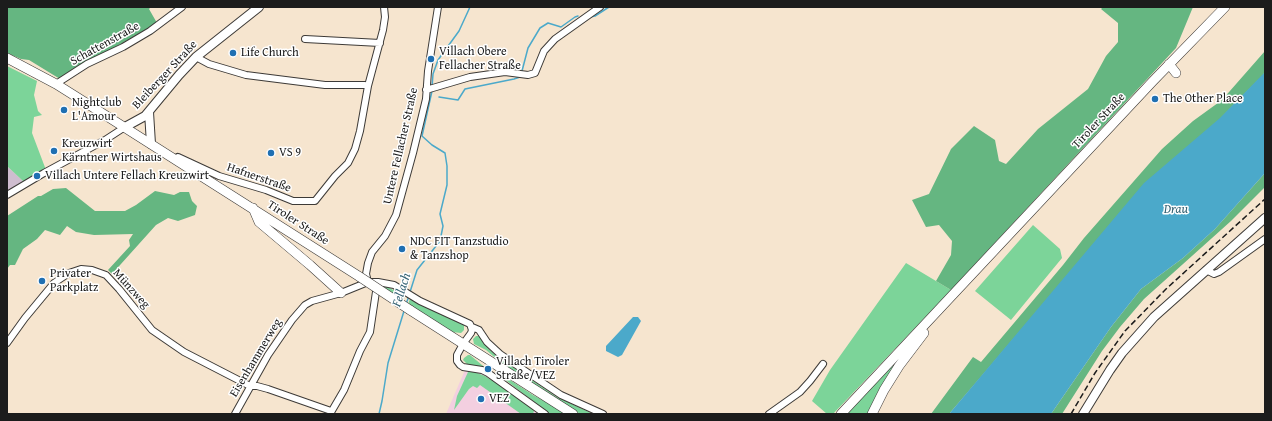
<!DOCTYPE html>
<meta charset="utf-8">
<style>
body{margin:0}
#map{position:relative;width:1272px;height:421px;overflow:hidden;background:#f6e5cf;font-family:"Gentium Book Plus",serif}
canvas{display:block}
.frame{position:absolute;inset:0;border:8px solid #1c1c1c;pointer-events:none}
</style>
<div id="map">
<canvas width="1272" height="421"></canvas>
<div class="frame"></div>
</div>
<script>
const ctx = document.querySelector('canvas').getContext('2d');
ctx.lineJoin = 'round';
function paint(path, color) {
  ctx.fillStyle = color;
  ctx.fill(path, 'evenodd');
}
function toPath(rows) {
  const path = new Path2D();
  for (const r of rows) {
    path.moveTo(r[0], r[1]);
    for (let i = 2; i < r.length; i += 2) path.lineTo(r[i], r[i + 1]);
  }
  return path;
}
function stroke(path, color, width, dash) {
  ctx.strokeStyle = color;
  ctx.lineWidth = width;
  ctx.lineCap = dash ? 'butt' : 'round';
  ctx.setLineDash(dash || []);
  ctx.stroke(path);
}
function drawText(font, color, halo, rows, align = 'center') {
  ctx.font = font + ' "Gentium Book Plus",serif';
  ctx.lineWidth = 3;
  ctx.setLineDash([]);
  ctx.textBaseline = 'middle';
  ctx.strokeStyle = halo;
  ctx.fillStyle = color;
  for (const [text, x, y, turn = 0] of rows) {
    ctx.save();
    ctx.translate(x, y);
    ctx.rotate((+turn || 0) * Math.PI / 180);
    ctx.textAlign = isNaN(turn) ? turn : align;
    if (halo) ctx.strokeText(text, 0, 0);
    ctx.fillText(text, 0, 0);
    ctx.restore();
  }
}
paint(toPath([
 [465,370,475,371,485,374,541,414,446,414]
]), '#f3cfe0');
paint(toPath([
 [7,166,24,182,7,194]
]), '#cfbdcf');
paint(toPath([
 [7,66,37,81,34,95,38,111,42,115,34,117,32,133,46,170,24,182,7,166],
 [1033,225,1060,249,1062,258,1011,320,975,291],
 [906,263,951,290,833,414,827,414,812,401,830,370],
 [384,286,390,288,405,297,403,300,382,287],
 [410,299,429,309,462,323,464,325,464,330,461,333,452,332,408,304],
 [476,336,479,336,490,350,499,358,557,397,593,414,580,414,506,367,486,350,474,344,473,339],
 [468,355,470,355,488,370,477,366,467,364,463,360,464,358],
 [901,356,869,414,846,414],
 [468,372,475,372,485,376,491,380,493,379,531,407,534,411,533,414,521,414,480,385,477,388,473,386,469,389,454,410,457,396],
 [495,372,507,378,533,395,568,414,550,414]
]), '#7cd499');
paint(toPath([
 [7,7,151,7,149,9,157,23,60,79,29,60,21,59,7,53],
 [1103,7,1193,7,1176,48,951,290,936,281,951,255,952,241,939,225,926,227,912,200,929,194,951,149,974,126,995,140,999,161,1006,164,1038,129,1088,89,1106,56,1118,42,1118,23,1101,9],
 [1265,51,1265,72,1263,75,1076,266,949,414,931,414,973,357,981,362,1063,265,1084,238,1162,149,1193,121,1222,100],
 [1265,173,1265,187,1231,221,1144,299,1120,327,1102,351,1062,414,1051,414,1111,327,1141,289,1183,258,1215,229],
 [66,188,95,211,125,211,136,205,155,191,174,195,180,192,189,192,192,201,197,206,195,215,178,221,168,218,156,225,112,274,108,270,130,246,129,240,133,234,94,235,76,232,67,226,60,235,45,230,37,239,23,249,15,265,10,265,7,269,7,216,38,196,41,196,53,189]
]), '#65b681');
paint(toPath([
 [1265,72,1265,173,1215,229,1183,258,1141,289,1111,327,1051,414,949,414,1144,183,1220,118],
 [633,317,638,317,641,321,622,355,618,357,606,351,606,346]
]), '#4ba9ca');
stroke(toPath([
 [590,17,595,16,609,7],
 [522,71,528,48,540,28,548,23,561,27,575,17,578,16],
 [432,87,433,74,438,60,459,31,470,7],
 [439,97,458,100,465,89,514,79,520,77],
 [410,292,417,270,440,241,443,226,440,214,447,185,447,166,445,153,432,145,422,136,432,91],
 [406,304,409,296],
 [379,414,382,401,388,363,404,311]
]), '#4ba9ca', 1.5);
const street = toPath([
 [305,39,380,43],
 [196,57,209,64,246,75,325,85,365,85,368,86],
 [56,84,87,64,123,47,150,31,182,7],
 [426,90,470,77,505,72,528,75,535,73,544,51,555,39,600,7],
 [178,157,219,176,266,190,293,201,315,201,335,176,348,163,355,149,360,131,368,86,383,30,385,17,384,7],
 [7,195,44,173,105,140,125,127],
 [1206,270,1214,274,1219,272,1265,239],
 [368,282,366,274,368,263,372,252,385,236,396,215,413,153,426,99,428,71,438,7],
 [472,327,479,330,487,342,500,354,561,395,603,414],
 [7,343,25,318,54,283,69,273,81,269,92,270,106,275,119,289,152,330,184,352,250,386],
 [250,386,257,386,268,389,331,411],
 [235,414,268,355,292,320,305,305,312,301,341,293,368,282,378,282,394,285,420,301,470,324,472,330,471,333,463,344,457,355,457,361,460,365,463,367,482,370,488,373,545,414],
 [330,414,344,390,360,351,370,332,377,285],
 [769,414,800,392,810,381,823,364]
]);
const secondary = toPath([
 [149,112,151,144],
 [125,127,145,116,179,75,196,57,259,7],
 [1083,414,1110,370,1122,353,1154,317,1265,218]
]);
const primary = toPath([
 [7,58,56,84,83,101,360,277],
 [1169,64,1176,73],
 [253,208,259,222,310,265,341,293],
 [410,310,573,414],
 [841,414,1153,81,1225,7],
 [872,414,884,390,899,366,924,333]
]);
stroke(street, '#3d3a37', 8);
stroke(secondary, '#3d3a37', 10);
stroke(primary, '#3d3a37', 10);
stroke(street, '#fff', 6);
stroke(secondary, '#fff', 8);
stroke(primary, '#fff', 9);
stroke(toPath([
 [1071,414,1095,373,1125,331,1166,289,1265,199]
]), '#1c1c1c', 1.5, [6, 3]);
const primaryBridge = toPath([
 [360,277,410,310]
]);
stroke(primaryBridge, '#3d3a37', 10, []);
stroke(primaryBridge, '#fff', 9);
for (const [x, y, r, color] of [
 [233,53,4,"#1f6fb2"],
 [431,59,4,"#1f6fb2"],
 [1155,99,4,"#1f6fb2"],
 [64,110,4,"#1f6fb2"],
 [54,151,4,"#1f6fb2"],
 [271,153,4,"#1f6fb2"],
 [37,176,4,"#1f6fb2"],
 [402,249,4,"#1f6fb2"],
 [42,281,4,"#1f6fb2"],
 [488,369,4,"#1f6fb2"],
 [481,399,4,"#1f6fb2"]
]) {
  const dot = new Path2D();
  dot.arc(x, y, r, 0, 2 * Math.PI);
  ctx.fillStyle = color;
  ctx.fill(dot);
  stroke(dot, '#fff', 1.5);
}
drawText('12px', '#1c1c1c', '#fff', [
 ["Schattenstraße",105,44,-29],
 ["Bleiberger Straße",165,75,-47],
 ["Tiroler Straße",1099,121,-47],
 ["Untere Fellacher Straße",401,146,-77],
 ["Hafnerstraße",259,178,19],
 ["Tiroler Straße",298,223,33],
 ["Münzweg",131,289,48],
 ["Eisenhammerweg",256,358,-59]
]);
drawText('12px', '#1c1c1c', '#fff', [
 ["Villach Obere",439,52],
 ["Fellacher Straße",439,66],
 ["Life Church",241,53],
 ["The Other Place",1163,99],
 ["Nightclub",72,103],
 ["L'Amour",72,117],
 ["Kreuzwirt",62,144],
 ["Kärntner Wirtshaus",62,158],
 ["VS 9",279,153],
 ["Villach Untere Fellach Kreuzwirt",45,176],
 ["NDC FIT Tanzstudio",410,242],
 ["& Tanzshop",410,256],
 ["Privater",50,274],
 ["Parkplatz",50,288],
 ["Villach Tiroler",496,362],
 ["Straße/VEZ",496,376],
 ["VEZ",489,399]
], 'left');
drawText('italic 13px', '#346273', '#fff', [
 ["Drau",1176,210],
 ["Fellach",402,290,-72]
]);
</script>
